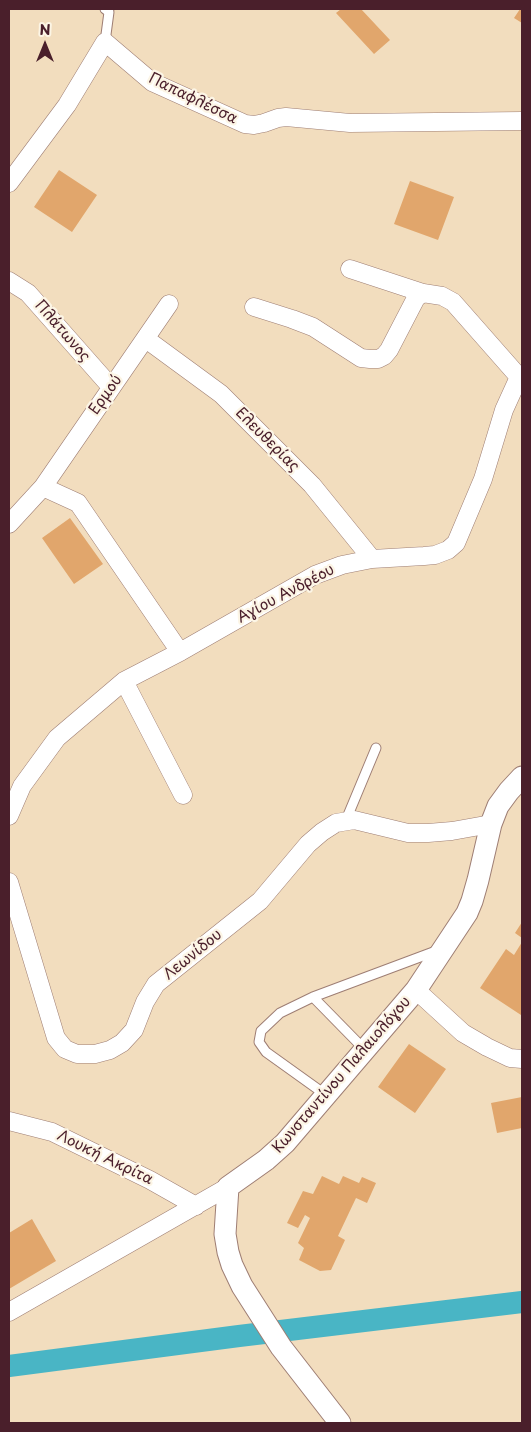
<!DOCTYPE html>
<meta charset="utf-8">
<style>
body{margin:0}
#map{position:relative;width:531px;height:1432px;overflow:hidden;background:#f2ddbe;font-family:"Playpen Sans",sans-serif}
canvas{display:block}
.frame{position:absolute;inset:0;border:10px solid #4a1f2b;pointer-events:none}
.north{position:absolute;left:20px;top:20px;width:50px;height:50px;-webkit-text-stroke:4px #fcf5e5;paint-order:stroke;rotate:0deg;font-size:14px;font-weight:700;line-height:20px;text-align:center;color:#4a1f2b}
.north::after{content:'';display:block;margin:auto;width:18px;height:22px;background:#4a1f2b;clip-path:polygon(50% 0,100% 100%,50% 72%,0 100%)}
</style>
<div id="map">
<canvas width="531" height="1432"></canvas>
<div class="frame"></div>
<div class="north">N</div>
</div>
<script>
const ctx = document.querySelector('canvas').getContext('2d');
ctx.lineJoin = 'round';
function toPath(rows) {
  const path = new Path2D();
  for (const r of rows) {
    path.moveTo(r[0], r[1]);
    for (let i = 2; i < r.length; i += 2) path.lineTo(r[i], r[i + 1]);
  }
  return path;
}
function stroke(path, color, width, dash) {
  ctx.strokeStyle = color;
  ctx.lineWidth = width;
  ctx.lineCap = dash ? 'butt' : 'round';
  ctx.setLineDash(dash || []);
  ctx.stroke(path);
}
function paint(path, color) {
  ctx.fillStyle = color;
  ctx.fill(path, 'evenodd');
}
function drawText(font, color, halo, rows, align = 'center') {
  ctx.font = font + ' "Playpen Sans",sans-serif';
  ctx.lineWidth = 4.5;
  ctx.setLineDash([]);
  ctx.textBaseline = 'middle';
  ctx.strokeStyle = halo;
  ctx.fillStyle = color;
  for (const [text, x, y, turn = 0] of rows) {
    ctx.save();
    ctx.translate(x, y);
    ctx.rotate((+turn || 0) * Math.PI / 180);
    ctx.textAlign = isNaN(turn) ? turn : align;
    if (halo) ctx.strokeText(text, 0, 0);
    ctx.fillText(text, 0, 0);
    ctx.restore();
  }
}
stroke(toPath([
 [9,1366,239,1336,522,1302]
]), '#49b5c5', 22);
paint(toPath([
 [341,9,361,9,390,40,374,54,336,13],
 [520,9,522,9,522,23,514,18],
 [59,170,97,195,72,232,34,207],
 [410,181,454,197,438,240,394,224],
 [70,518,103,564,74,584,42,538],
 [522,922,522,938,515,933],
 [522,942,522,1013,521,1015,480,988,506,949,514,955],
 [409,1044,446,1069,415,1113,378,1087],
 [522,1097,522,1128,497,1133,491,1103],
 [322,1176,339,1184,343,1176,359,1183,362,1177,376,1183,367,1203,356,1198,338,1236,345,1240,331,1270,320,1271,299,1260,304,1248,298,1243,310,1218,305,1215,298,1228,287,1223,303,1191,313,1194],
 [32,1219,56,1261,9,1289,9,1233]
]), '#e1a66c');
const service = toPath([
 [105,9,109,12,105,42],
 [346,820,376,748],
 [313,997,364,1049],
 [326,1095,266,1052,259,1042,261,1031,280,1013,313,997,436,951]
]);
const minor = toPath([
 [9,183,67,105,105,42,152,82,245,124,254,125,264,123,278,118,286,117,350,123,522,121],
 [350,269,423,293],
 [9,281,28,293,111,387],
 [254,307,292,319,313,327,361,358,370,359,378,359,384,356,389,350,416,298,423,293,442,296,453,302,519,377],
 [146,339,221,394,312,485,372,559],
 [43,487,78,503,180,652],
 [9,524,43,487,169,304],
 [124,681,183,795],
 [9,816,22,786,57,738,124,681,180,652,315,575,342,565,372,559,424,556,435,555,448,550,456,543,483,479,504,410,519,377,522,375],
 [9,882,56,1038,65,1049,77,1054,95,1054,110,1050,122,1043,134,1030,145,1002,156,984,260,901,308,844,322,832,336,823,354,820,408,833,428,833,452,831,491,824],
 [416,990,463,1033,487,1047,510,1058,522,1059],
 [9,1121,52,1132,150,1180,196,1206],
 [9,1312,228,1187]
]);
const tertiary = toPath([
 [340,1423,281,1347,242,1286,232,1265,228,1252,225,1234,228,1187,266,1160,285,1143,416,990,467,913,472,901,478,880,491,824,498,806,509,791,522,777]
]);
stroke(service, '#9e7e74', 11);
stroke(minor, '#9e7e74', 19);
stroke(tertiary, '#9e7e74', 23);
stroke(service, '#fff', 9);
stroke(minor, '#fff', 18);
stroke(tertiary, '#fff', 21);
drawText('15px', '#4a1f2b', '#fcf5e5', [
 ["Παπαφλέσσα",193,99,26],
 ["Πλάτωνος",62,331,49],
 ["Ερμού",106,395,-55],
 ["Ελευθερίας",267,440,45],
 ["Αγίου Ανδρέου",286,594,-28],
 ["Λεωνίδου",193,955,-39],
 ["Κωνσταντίνου Παλαιολόγου",342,1075,-49],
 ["Λουκή Ακρίτα",105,1158,26]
]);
</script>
